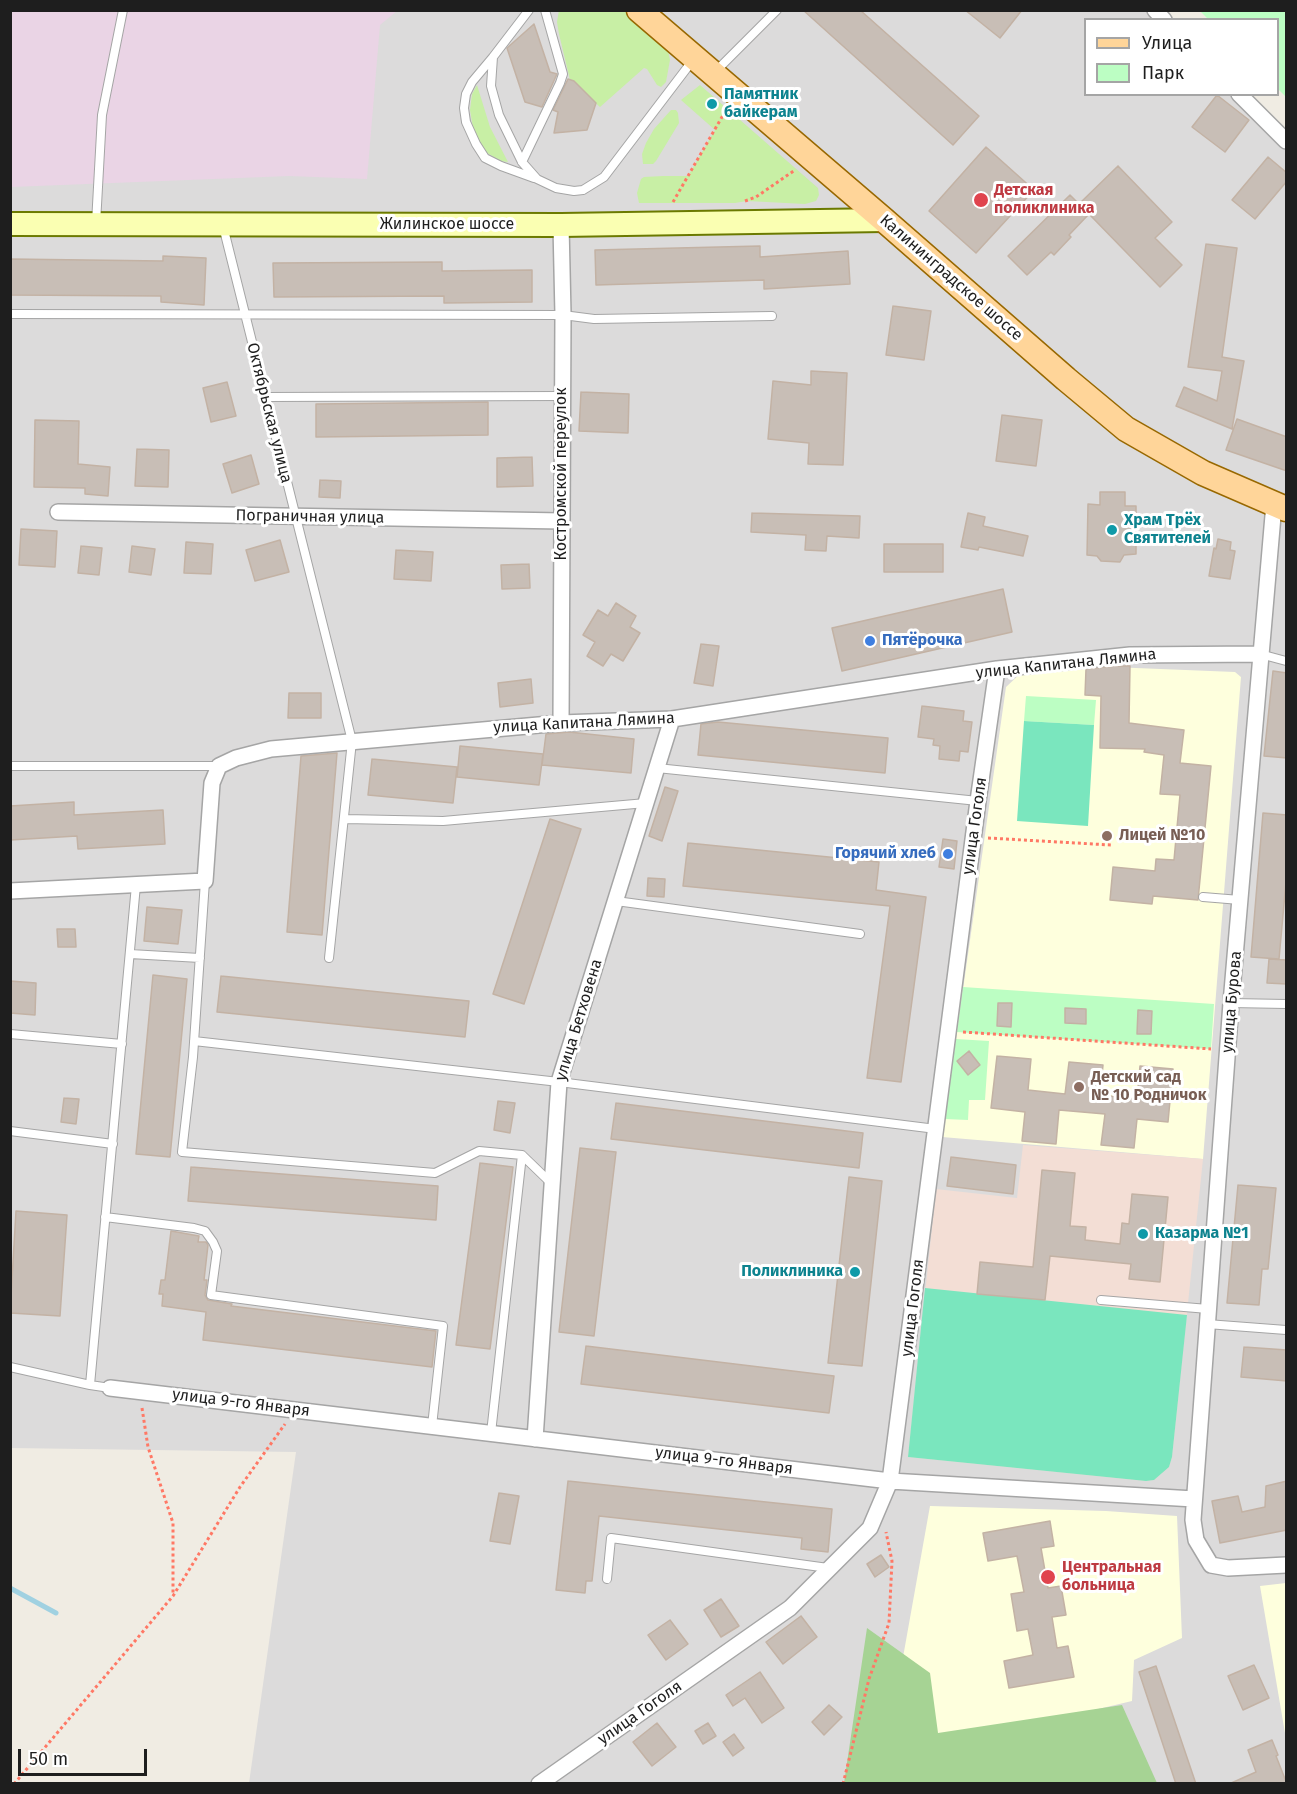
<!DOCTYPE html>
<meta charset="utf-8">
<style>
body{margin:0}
#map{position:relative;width:1297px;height:1794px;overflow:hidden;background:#f0ece3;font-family:"Fira Sans",sans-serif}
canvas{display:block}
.frame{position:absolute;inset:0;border:12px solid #1e1e1e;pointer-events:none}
.legend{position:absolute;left:1084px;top:18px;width:195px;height:78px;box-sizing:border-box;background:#fff;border:2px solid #a5a5a5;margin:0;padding:8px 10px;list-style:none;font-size:18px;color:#1e1e1e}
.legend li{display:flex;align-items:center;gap:12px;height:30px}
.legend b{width:30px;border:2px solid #a5a5a5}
.scale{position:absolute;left:18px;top:1749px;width:129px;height:27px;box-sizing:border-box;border:3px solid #1e1e1e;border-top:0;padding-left:8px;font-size:18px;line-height:21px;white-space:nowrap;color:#1e1e1e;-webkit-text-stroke:4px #fff;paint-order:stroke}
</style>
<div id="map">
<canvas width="1297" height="1794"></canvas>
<div class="frame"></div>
<ul class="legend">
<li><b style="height:8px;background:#ffd599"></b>Улица</li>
<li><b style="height:16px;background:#bcfec3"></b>Парк</li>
</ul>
<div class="scale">50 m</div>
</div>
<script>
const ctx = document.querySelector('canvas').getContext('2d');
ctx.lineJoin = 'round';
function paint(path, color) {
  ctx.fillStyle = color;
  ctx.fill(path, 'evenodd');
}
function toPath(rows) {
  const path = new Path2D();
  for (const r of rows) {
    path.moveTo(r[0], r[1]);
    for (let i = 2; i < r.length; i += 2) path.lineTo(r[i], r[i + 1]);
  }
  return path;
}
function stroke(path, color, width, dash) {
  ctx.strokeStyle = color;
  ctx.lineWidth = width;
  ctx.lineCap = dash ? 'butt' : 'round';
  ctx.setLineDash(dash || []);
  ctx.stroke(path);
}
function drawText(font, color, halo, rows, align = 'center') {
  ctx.font = font + ' "Fira Sans",sans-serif';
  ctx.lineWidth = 6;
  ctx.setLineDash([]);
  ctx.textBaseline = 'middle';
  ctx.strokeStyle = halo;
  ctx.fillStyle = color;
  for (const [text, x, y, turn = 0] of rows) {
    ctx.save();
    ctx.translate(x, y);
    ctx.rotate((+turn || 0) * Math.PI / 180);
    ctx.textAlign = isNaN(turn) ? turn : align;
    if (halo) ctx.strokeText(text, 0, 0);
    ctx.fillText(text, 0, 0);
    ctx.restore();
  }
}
paint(toPath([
 [11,11,1155,11,1164,19,1086,20,1086,94,1239,95,1286,141,1286,1783,249,1783,296,1452,11,1448]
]), '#dcdbdb');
paint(toPath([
 [10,11,397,11,380,25,367,179,289,176,11,187]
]), '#ead4e5');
paint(toPath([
 [1086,666,1235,672,1241,677,1203,1159,942,1137,1006,687,1022,672],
 [930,1506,1106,1511,1177,1516,1182,1638,1134,1660,1132,1701,921,1751,890,1730],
 [1286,1583,1286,1739,1260,1586]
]), '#feffdd');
paint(toPath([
 [1023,1145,1203,1159,1172,1457,1169,1467,1154,1480,1146,1481,908,1457,936,1189,1017,1198]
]), '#f3ded5');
paint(toPath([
 [559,10,626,11,668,50,670,60,666,82,661,87,657,85,647,69,644,68,600,107,570,80,559,34,557,22],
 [477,85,490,127,508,162,501,161,487,153,479,142,473,128,470,110,472,94],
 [700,85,818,188,819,195,816,201,805,204,747,201,735,203,639,203,637,193,641,179,644,177,663,176,688,176,715,130,681,100],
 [671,110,676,110,678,113,679,123,656,161,653,164,643,164,642,154,646,143,654,129]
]), '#c8efa5');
paint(toPath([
 [867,1628,930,1673,938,1733,1122,1705,1157,1783,844,1783]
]), '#a6d394');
paint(toPath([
 [1200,11,1286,11,1286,97,1278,89,1278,20,1208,19],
 [1026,696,1096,700,1094,725,1024,721],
 [963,987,1214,1004,1211,1049,957,1032],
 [956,1039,989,1041,985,1100,969,1100,968,1120,945,1119]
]), '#bcfec3');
paint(toPath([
 [1024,721,1094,725,1088,826,1017,821],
 [925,1288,1187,1315,1172,1457,1169,1467,1154,1480,1146,1481,908,1457]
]), '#7ae6be');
stroke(toPath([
 [10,1588,56,1613]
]), '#a0d1e1', 5);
const building = toPath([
 [803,10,860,10,979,116,953,145,803,10],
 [965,10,1022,10,1000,38,965,10],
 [534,24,550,72,557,74,542,107,525,102,507,48,534,24],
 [568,79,574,81,596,103,587,130,554,133,558,112,553,110,568,79],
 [1217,95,1249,120,1225,152,1192,127,1217,95],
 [986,147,1034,190,976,253,929,211,986,147],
 [1268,157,1287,173,1287,181,1255,219,1232,200,1268,157],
 [1118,166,1172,222,1155,238,1182,265,1160,287,1089,214,1069,235,1071,237,1054,255,1051,252,1027,275,1008,256,1070,195,1079,204,1118,166],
 [1206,244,1237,248,1222,357,1244,361,1232,429,1176,406,1184,387,1217,401,1222,371,1188,367,1206,244],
 [760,246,760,257,848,251,850,284,764,289,764,280,596,285,595,250,760,246],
 [163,256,206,258,204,305,161,302,161,296,10,295,10,259,163,261,163,256],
 [442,262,442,271,532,270,532,302,444,303,444,296,274,297,273,263,442,262],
 [893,306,931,311,924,360,886,355,893,306],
 [811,371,847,373,843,465,808,464,809,443,768,439,773,381,811,385,811,371],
 [227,382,236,416,211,422,203,388,227,382],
 [581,392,629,394,628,433,579,431,581,392],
 [488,402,488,435,316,437,316,404,488,402],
 [1002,415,1042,420,1036,466,996,461,1002,415],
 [1237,419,1287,437,1287,471,1226,450,1237,419],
 [35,420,79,421,78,464,110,467,108,496,85,494,85,488,34,487,35,420],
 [137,449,169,450,168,487,135,486,137,449],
 [251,455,259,484,232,493,223,464,251,455],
 [532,457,533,486,497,487,497,458,532,457],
 [320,480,341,481,340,498,319,497,320,480],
 [1100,492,1125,492,1125,506,1136,506,1136,554,1124,555,1120,562,1101,561,1097,556,1087,555,1088,504,1100,505,1100,492],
 [752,513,860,516,859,538,827,536,826,551,805,550,806,535,751,532,752,513],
 [968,513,985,517,983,526,1028,536,1023,556,979,547,978,550,961,547,968,513],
 [21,529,57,531,55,567,19,565,21,529],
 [1218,539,1231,542,1230,550,1235,551,1230,579,1209,576,1214,548,1216,549,1218,539],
 [280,540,289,572,255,581,246,550,280,540],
 [186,542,213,544,211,574,184,573,186,542],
 [884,544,943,544,943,572,884,572,884,544],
 [81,546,102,548,99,575,78,573,81,546],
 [132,546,155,549,151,575,129,572,132,546],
 [396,550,433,552,431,581,394,579,396,550],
 [529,564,530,588,502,589,501,565,529,564],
 [1003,589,1012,632,842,671,832,628,1003,589],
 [616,603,636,616,630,627,640,633,623,661,611,654,603,666,587,656,595,642,583,635,598,610,608,616,616,603],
 [701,644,719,646,713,686,694,683,701,644],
 [1116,666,1130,666,1129,723,1184,730,1180,763,1211,766,1198,900,1153,896,1152,904,1110,900,1113,867,1155,871,1156,859,1174,860,1180,795,1160,794,1164,755,1144,752,1145,749,1100,748,1101,696,1085,695,1086,669,1116,666],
 [1273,671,1287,673,1287,758,1264,756,1273,671],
 [531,679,533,703,500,707,498,683,531,679],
 [289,693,321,693,321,718,288,718,289,693],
 [922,706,964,711,963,721,972,722,968,752,960,751,959,761,939,759,940,746,933,745,934,739,918,737,922,706],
 [718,722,888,738,885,773,698,755,701,724,718,722],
 [569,732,634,739,631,773,542,765,546,734,569,732],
 [460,746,543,754,539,785,457,777,460,746],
 [337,753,322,935,287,932,301,756,337,753],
 [372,759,457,767,453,803,368,795,372,759],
 [665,787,678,791,662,841,649,836,665,787],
 [74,802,74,815,163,810,165,844,78,849,77,836,10,840,10,806,74,802],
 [1263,813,1287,815,1287,871,1279,959,1251,957,1263,813],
 [550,819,581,829,524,1004,493,994,550,819],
 [943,839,957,841,954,869,939,867,943,839],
 [688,843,879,862,876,890,926,897,901,1082,867,1078,890,906,683,886,688,843],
 [648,878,665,879,664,897,647,896,648,878],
 [147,907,182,910,178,944,144,941,147,907],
 [57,929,75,929,76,947,58,947,57,929],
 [1269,959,1287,960,1287,984,1267,983,1269,959],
 [153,975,187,979,170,1157,136,1154,153,975],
 [221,976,469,1001,465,1037,217,1012,221,976],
 [10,981,36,983,35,1015,10,1013,10,981],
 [998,1003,1012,1003,1011,1027,997,1026,998,1003],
 [1065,1008,1086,1009,1086,1024,1065,1023,1065,1008],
 [1138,1010,1152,1011,1151,1034,1137,1034,1138,1010],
 [969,1051,980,1065,968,1075,957,1061,969,1051],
 [997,1056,1031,1059,1028,1090,1065,1094,1069,1062,1103,1065,1100,1095,1137,1099,1140,1066,1173,1069,1168,1122,1137,1119,1134,1148,1101,1145,1105,1114,1059,1110,1056,1144,1022,1141,1025,1112,991,1108,997,1056],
 [64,1098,79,1099,76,1124,61,1122,64,1098],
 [498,1101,515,1103,510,1133,494,1130,498,1101],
 [616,1103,863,1133,859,1168,611,1139,616,1103],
 [580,1148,616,1152,594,1336,559,1332,580,1148],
 [951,1157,1016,1165,1013,1194,947,1186,951,1157],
 [480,1163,513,1167,490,1349,456,1345,480,1163],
 [191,1167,438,1186,436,1220,188,1201,191,1167],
 [1042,1170,1075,1173,1070,1226,1086,1227,1085,1240,1120,1244,1122,1223,1129,1224,1132,1194,1168,1197,1160,1282,1129,1279,1131,1264,1050,1256,1045,1300,977,1294,980,1262,1033,1267,1042,1170],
 [849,1177,882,1181,862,1366,828,1363,849,1177],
 [1238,1185,1276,1188,1268,1269,1262,1269,1259,1305,1227,1303,1238,1185],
 [16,1211,67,1215,60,1316,10,1313,16,1211],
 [171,1231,199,1236,198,1242,206,1242,208,1245,204,1280,207,1280,205,1295,208,1300,232,1304,231,1306,436,1331,432,1367,203,1340,206,1312,162,1306,163,1294,159,1294,161,1280,165,1280,171,1231],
 [586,1346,834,1376,829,1413,581,1384,586,1346],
 [1244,1347,1287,1350,1287,1381,1241,1377,1244,1347],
 [568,1481,832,1509,828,1552,801,1549,802,1538,599,1516,592,1581,586,1581,585,1593,556,1590,568,1481],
 [1287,1481,1287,1530,1220,1543,1212,1501,1238,1496,1242,1512,1265,1507,1266,1486,1287,1481],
 [499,1493,519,1496,510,1544,490,1541,499,1493],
 [1050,1521,1054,1546,1041,1548,1048,1588,1061,1586,1066,1615,1052,1617,1057,1648,1068,1646,1074,1677,1009,1688,1004,1661,1033,1655,1028,1629,1017,1631,1011,1594,1024,1592,1017,1556,988,1561,983,1533,1050,1521],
 [881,1555,889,1567,875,1577,867,1564,881,1555],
 [721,1599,739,1626,721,1637,704,1610,721,1599],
 [801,1616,817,1637,783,1664,766,1642,801,1616],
 [670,1620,688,1644,666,1660,648,1635,670,1620],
 [1254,1665,1269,1698,1243,1710,1228,1676,1254,1665],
 [1156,1666,1196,1784,1176,1784,1139,1672,1156,1666],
 [760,1672,784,1708,762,1723,745,1698,733,1706,726,1695,760,1672],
 [829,1705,842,1717,824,1735,812,1722,829,1705],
 [657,1723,676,1747,652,1766,633,1742,657,1723],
 [708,1723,716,1736,703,1744,695,1731,708,1723],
 [734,1734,744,1748,733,1756,723,1742,734,1734],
 [1272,1740,1278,1755,1276,1756,1287,1784,1229,1784,1256,1772,1248,1750,1272,1740]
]);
paint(building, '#c8beb6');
stroke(building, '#c3b2a4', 1.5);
const lane = toPath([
 [529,10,493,57,491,86,499,115,522,162,537,179,556,188,574,191,583,190,604,177,693,60],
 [493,57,472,82,466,94,464,108,466,122,476,144,485,158,501,166,534,178],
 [716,71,777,10],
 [522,162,560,83,563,74,545,10],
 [96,223,102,115,123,10],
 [223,226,352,741,329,958],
 [10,314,563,315,594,319,772,316],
 [265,397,562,396],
 [1260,654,1286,661],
 [10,766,219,766],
 [657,768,978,801],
 [345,819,443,821,646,803],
 [205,881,193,1057,182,1152,435,1173,479,1151,522,1155,551,1183],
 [1203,897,1240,900],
 [616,901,860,934],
 [130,954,200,958],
 [1231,1003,1286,1004],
 [10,1034,122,1044],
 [194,1041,559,1082,936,1129],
 [10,1131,113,1144],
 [105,1217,194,1228,205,1231,213,1242,217,1251,211,1295,443,1326,432,1426],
 [1101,1300,1208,1309],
 [1207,1324,1286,1330],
 [10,1367,90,1385],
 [110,1388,90,1385,136,885],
 [491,1433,522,1155],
 [607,1579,611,1538,828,1568]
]);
const street = toPath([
 [1155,10,1164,20],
 [1239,94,1286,141],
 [1274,504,1231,1003,1193,1520,1196,1540,1211,1565,1228,1568,1286,1565],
 [58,512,562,521],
 [561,723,563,315,561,225],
 [10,891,205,881,212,783,219,766,236,758,271,749,561,723,672,719,997,669,1130,655,1260,654],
 [110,1388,890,1481,1194,1499],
 [535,1439,559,1082,672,719],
 [539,1784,790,1608,870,1528,890,1481,978,801,997,669]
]);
const secondary = toPath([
 [10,224,561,225,884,220]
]);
const primary = toPath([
 [639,10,884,220,1066,379,1126,429,1203,473,1286,509]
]);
stroke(lane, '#a5a5a5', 10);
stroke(street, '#a5a5a5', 18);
stroke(secondary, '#6b7a00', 26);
stroke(primary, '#986800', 27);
stroke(toPath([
 [745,201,756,197,795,170],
 [673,202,726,110],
 [988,838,1111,845],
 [963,1032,1211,1049],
 [142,1408,148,1447,173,1523,173,1595],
 [14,1784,173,1596,240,1487,285,1424],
 [843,1784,869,1679,889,1623,892,1561,886,1532]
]), '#ff7865', 3, [3, 3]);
stroke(lane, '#fff', 8);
stroke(street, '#fff', 15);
stroke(secondary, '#faffb2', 22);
stroke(primary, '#ffd599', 24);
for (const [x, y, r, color] of [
 [712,104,6,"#0f9aa8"],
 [981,200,8,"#e0444e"],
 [1112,530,6,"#0f9aa8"],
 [870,641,6,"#3f7fe0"],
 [1107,836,6,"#8d6e63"],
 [948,854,6,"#3f7fe0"],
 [1079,1087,6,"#8d6e63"],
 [1143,1234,6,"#0f9aa8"],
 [855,1272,6,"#0f9aa8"],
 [1048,1577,8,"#e0444e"]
]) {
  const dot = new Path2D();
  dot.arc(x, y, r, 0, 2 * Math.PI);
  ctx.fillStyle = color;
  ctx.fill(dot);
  stroke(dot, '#fff', 2);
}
drawText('bold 16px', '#0d838f', '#fff', [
 ["Памятник",724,95],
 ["байкерам",724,113],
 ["Храм Трёх",1124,521],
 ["Святителей",1124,539],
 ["Казарма №1",1155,1234],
 ["Поликлиника",843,1272,"right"]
], 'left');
drawText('bold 16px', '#be3a42', '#fff', [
 ["Детская",994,191],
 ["поликлиника",994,209],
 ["Центральная",1062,1568],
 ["больница",1062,1586]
], 'left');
drawText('16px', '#1e1e1e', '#fff', [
 ["Жилинское шоссе",447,225],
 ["Калининградское шоссе",951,278,41],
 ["Октябрьская улица",269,413,76],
 ["Костромской переулок",562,474,-90],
 ["Пограничная улица",310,517,1],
 ["улица Капитана Лямина",1066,664,-6],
 ["улица Капитана Лямина",584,723,-3],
 ["улица Гоголя",975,826,-82],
 ["улица Бурова",1232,1002,-85],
 ["улица Бетховена",579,1020,-73],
 ["улица Гоголя",913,1308,-83],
 ["улица 9-го Января",241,1403,7],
 ["улица 9-го Января",724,1461,7],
 ["улица Гоголя",640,1713,-35]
]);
drawText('bold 16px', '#366cbe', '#fff', [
 ["Пятёрочка",882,641],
 ["Горячий хлеб",936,854,"right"]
], 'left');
drawText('bold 16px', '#785e54', '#fff', [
 ["Лицей №10",1119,836],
 ["Детский сад",1091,1078],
 ["№ 10 Родничок",1091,1096]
], 'left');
</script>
